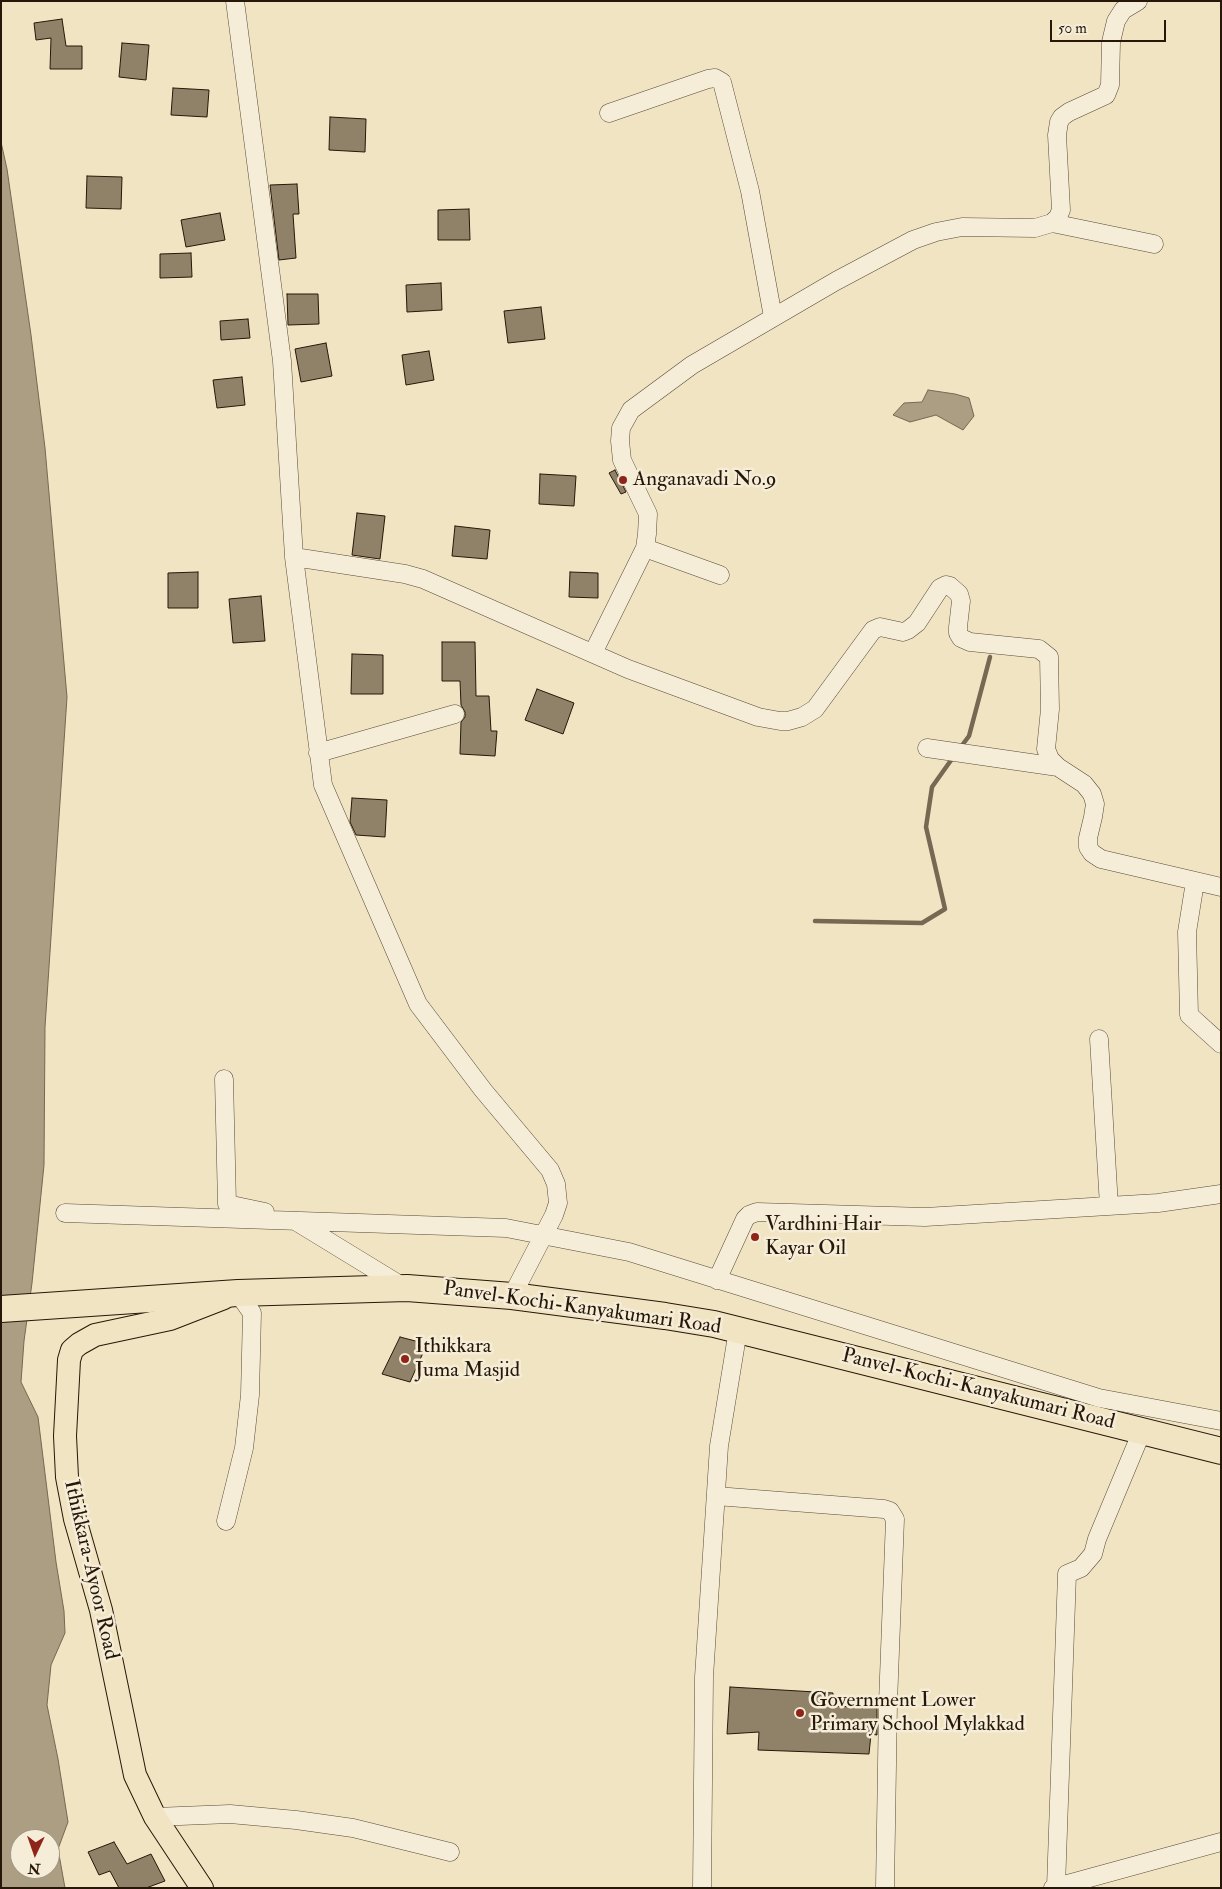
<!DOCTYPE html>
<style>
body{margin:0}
#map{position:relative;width:1222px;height:1889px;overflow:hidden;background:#f0e4c3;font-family:"IM FELL Double Pica",serif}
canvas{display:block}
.frame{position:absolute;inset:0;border:2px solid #261708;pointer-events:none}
.north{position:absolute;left:10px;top:1829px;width:50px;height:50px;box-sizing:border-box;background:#f5edd8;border:1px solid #a29785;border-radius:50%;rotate:183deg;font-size:14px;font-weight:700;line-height:20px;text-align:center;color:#261708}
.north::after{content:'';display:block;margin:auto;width:18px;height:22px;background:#8f2418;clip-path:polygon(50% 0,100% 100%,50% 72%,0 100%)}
.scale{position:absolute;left:1050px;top:20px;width:116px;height:22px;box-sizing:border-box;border:2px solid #261708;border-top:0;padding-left:6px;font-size:15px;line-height:18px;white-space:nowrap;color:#261708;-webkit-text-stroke:4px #f5edd8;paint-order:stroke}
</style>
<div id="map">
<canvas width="1222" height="1889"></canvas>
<div class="frame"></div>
<div class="north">N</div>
<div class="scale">50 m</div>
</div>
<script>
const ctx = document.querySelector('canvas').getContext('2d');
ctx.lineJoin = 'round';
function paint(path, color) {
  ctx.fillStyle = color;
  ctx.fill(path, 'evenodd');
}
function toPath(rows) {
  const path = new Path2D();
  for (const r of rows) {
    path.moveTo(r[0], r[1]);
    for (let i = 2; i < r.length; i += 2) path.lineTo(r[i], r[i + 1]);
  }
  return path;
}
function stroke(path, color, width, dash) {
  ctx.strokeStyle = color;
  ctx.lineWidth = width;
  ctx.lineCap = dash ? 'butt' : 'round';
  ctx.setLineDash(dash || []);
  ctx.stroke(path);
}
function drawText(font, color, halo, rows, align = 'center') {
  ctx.font = font + ' "IM FELL Double Pica",serif';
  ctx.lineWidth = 5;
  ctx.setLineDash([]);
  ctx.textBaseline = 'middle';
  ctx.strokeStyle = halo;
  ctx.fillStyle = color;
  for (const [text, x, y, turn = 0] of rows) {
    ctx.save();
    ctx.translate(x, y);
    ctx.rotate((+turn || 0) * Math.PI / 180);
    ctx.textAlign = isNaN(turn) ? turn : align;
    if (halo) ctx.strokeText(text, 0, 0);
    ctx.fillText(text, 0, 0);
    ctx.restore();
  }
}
const water = toPath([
 [1,142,7,169,31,335,45,448,67,697,45,1027,44,1165,32,1283,24,1341,21,1382,38,1417,56,1562,64,1611,65,1633,51,1665,47,1705,58,1759,68,1822,58,1849,65,1888,1,1888,1,142],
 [20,1839,50,1839,50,1869,20,1869,20,1839],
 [928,390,955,394,969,398,974,416,963,430,936,415,910,422,893,415,904,403,922,402,928,390]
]);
paint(water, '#ab9e83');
stroke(water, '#766852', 1);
stroke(toPath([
 [960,748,969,736,990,657],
 [815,921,922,923,945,909,926,827,932,787,954,756]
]), '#766852', 4.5);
const building = toPath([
 [62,19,66,46,82,46,82,69,50,69,51,38,36,40,34,23,62,19],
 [122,43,149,45,146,80,119,77,122,43],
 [173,88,209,90,207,117,171,115,173,88],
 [330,117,366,119,365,152,329,150,330,117],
 [87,176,122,177,121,209,86,208,87,176],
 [297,184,299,214,293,214,296,258,279,260,270,185,297,184],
 [469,209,470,240,438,240,438,210,469,209],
 [220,213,225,240,186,247,181,220,220,213],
 [191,253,192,277,160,278,160,254,191,253],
 [441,283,442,310,407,312,406,285,441,283],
 [287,294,318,294,319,324,288,325,287,294],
 [541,307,545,339,508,343,504,311,541,307],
 [248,319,250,338,221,340,220,321,248,319],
 [326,343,332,376,301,382,295,349,326,343],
 [429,351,434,380,406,385,402,355,429,351],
 [242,377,245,405,217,408,213,380,242,377],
 [615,470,626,492,621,494,609,473,615,470],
 [540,474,576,476,574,506,539,504,540,474],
 [357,513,385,516,380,559,352,555,357,513],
 [455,526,490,530,487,559,452,556,455,526],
 [198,572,198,608,168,608,168,573,198,572],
 [570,572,598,573,598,598,569,597,570,572],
 [261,596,265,641,233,643,229,599,261,596],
 [442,642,475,642,476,696,489,696,491,731,497,731,495,756,460,754,461,722,465,717,465,712,461,705,460,681,442,681,442,642],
 [352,654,383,655,383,694,351,694,352,654],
 [537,689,574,703,563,734,525,720,537,689],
 [352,798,387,800,385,837,356,835,350,822,352,798],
 [400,1337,427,1344,410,1382,382,1374,400,1337],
 [730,1687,833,1693,833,1706,877,1708,877,1735,871,1734,869,1754,758,1750,759,1732,727,1734,730,1687],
 [114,1842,127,1864,151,1854,165,1881,146,1888,119,1888,110,1871,99,1875,88,1852,114,1842]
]);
paint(building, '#8f8269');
stroke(building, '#261708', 1);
const minor = toPath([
 [235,1,282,361,294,557,323,785,418,1004,483,1090,550,1170,556,1184,558,1203,554,1215,512,1296],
 [609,113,708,79,715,78,722,82,750,191,773,317],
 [1052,223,1154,244],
 [645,548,720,575],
 [294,557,405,574,423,579,628,669,758,717,780,721,788,721,802,717,815,709,873,630,880,627,903,632,908,630,917,623,940,588,946,585,950,586,959,594,961,601,958,627,958,633,961,638,970,642,1039,649,1049,657,1050,709,1046,749,1050,759,1058,767,1084,784,1092,794,1095,804,1093,817,1088,838,1088,847,1092,853,1101,859,1221,887],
 [593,653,645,548,647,534,648,514,622,460,620,441,621,428,631,410,692,365,836,281,913,240,936,232,962,227,1035,228,1052,223,1058,217,1061,210,1057,135,1059,122,1062,117,1069,112,1106,95,1110,85,1111,42,1116,21,1123,10,1138,1],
 [927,748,1058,767],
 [318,753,455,714],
 [1195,882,1187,932,1189,1015,1221,1044],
 [1099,1039,1109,1206],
 [224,1079,227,1204,265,1212],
 [65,1213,506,1228,629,1252,1099,1398,1221,1421],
 [297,1222,405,1288],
 [717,1280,745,1219,749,1215,757,1212,925,1217,1158,1203,1221,1194],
 [716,1496,884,1509,890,1511,895,1519,888,1703,885,1888],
 [226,1521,244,1448,250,1395,252,1313,238,1293],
 [155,1817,230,1814,296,1820,353,1828,450,1852],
 [1056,1887,1067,1574,1081,1568,1093,1554,1097,1539,1142,1431],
 [702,1888,704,1677,719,1446,738,1330],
 [1053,1888,1221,1842]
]);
const major = toPath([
 [202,1888,155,1817,135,1775,101,1610,75,1519,67,1477,65,1436,69,1360,72,1350,79,1344,95,1335,170,1319,224,1298]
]);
const highway = toPath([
 [1,1309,238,1293,407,1288,512,1296,665,1316,714,1324,1221,1451]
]);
stroke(minor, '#584a37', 19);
stroke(major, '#261708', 24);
stroke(highway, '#261708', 28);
stroke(minor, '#f5edd8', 18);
stroke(major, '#f0e4c3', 22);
stroke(highway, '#f0e4c3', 26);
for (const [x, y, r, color] of [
 [623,480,5,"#8f2418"],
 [755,1237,5,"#8f2418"],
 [405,1359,5,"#8f2418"],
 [800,1713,5,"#8f2418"]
]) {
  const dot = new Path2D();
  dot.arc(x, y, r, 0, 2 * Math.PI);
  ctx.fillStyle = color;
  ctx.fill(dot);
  stroke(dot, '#f5edd8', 2);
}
drawText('21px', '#261708', '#f5edd8', [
 ["Anganavadi No.9",633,480],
 ["Vardhini Hair",765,1225],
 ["Kayar Oil",765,1249],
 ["Ithikkara",415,1347],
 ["Juma Masjid",415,1371],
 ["Government Lower",810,1701],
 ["Primary School Mylakkad",810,1725]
], 'left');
drawText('21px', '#261708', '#f5edd8', [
 ["Panvel-Kochi-Kanyakumari Road",582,1309,8],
 ["Panvel-Kochi-Kanyakumari Road",978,1390,14],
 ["Ithikkara-Ayoor Road",90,1570,77]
]);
</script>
